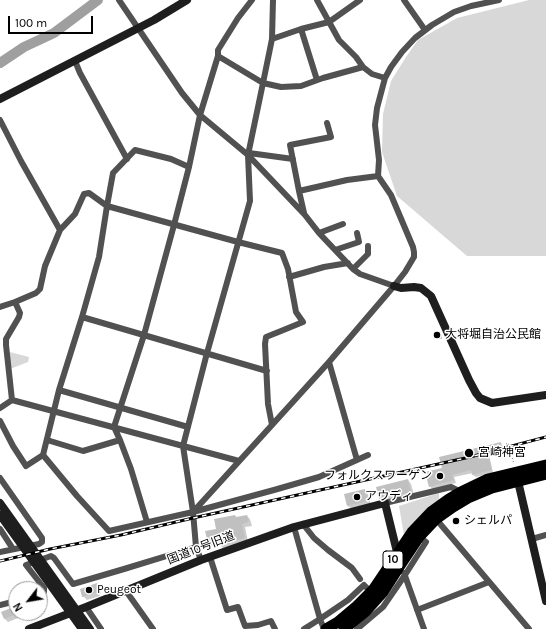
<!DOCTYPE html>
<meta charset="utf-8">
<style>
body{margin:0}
#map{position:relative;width:546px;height:629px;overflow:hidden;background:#fff;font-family:Karla,sans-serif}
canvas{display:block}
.north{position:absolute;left:8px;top:581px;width:40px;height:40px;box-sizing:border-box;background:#fff;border:1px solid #999;border-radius:50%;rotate:239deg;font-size:11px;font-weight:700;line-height:16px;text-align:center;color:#000}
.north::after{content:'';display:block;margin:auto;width:14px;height:18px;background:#000;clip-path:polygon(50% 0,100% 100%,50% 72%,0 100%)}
.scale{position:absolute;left:8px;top:16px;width:85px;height:18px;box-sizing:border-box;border:2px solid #000;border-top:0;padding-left:5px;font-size:12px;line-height:14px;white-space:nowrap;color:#000;-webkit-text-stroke:3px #fff;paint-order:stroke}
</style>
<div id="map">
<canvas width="546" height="629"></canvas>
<div class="north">N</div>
<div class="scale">100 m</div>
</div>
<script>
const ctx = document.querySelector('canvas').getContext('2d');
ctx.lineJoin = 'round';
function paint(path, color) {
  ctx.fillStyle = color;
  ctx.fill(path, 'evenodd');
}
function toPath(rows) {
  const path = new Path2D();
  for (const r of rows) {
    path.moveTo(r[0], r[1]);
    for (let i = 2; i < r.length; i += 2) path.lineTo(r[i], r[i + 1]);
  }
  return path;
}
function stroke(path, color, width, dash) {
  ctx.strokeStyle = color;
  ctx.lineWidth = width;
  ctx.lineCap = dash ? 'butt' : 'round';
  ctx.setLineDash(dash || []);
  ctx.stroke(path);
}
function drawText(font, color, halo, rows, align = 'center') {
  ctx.font = font + ' Karla,"Noto Sans JP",sans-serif';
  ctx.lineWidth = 3;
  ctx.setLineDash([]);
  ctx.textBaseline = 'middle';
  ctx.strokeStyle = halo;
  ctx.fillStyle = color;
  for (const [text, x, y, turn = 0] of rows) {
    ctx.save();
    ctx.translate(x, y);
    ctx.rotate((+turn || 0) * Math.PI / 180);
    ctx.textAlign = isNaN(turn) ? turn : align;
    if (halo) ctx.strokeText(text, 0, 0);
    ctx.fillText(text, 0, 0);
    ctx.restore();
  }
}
paint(toPath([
 [529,0,546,0,546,256,467,256,397,196,382,152,383,114,391,81,406,57,418,40,457,18],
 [10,352,29,357,28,362,10,369],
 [439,493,439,501,404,535,399,506]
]), '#d8d8d8');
paint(toPath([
 [440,333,442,335,442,339,436,339,434,337,434,334],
 [500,443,503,446,504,450,489,454,493,473,476,477,473,475,473,473,454,477,456,483,432,489,430,486,443,469],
 [408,480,411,484,414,495,383,502,380,498],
 [365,491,368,494,371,505,352,509,348,506],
 [235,516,237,518,247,516,250,519,252,526,245,527,248,542,223,548,220,545,212,546,209,543,218,530],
 [96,585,100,588,101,593,99,594,100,596,87,600,83,596],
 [16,607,16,613,22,613,23,616,8,622,4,618]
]), '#0003');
stroke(toPath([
 [0,63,24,47,54,33,98,0]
]), '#9f9f9f', 10);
paint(toPath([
 [501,442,502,448,487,451,492,470,472,475,471,470,452,475,454,480,429,487,425,472,442,468,439,457],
 [408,479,411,492,379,499,376,487],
 [365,489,368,501,347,506,344,494],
 [235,515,236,517,247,515,249,522,242,524,245,538,218,545,218,541,208,543,205,531,216,529,214,519],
 [97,583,99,590,96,590,97,592,82,597,80,589],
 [16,606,16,614,4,619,1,612]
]), '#c0c0c0');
stroke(toPath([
 [506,444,508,443,514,464]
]), '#737373', 1, [1, 2]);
stroke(toPath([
 [119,0,182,93,200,115,248,155,305,215,319,233,353,269,360,274,394,286],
 [317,0,339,40,356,57,363,67,372,74,385,78],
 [404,0,425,30],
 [301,29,317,80],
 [272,39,301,29,329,22,360,0],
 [218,56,263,83,281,87,301,86,323,78,363,67],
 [75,61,80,73,127,159],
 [0,120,21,161,60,230],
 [249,153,293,159],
 [299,191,290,145,331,137,327,123],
 [304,213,299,191,347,180,378,176],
 [319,233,343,224],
 [335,250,359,242,357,233],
 [353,269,368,254,368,246],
 [289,277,324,267,348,263],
 [0,307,15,302,36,293,40,289,45,266,60,230,75,214,84,194,89,193,107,206,238,242,282,253,288,269,296,312,303,322,281,331,266,337,265,344,268,404,272,425],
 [82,317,267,371],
 [329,362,357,460],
 [59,390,188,427],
 [12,400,6,345,6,339,19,317,20,313,15,302],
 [0,408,12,400,239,461],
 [0,421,13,446,26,466,43,455,59,390,82,317,99,257,107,206,113,173,135,150,171,159,189,167],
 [47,440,83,451,120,440],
 [43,455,77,496,109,531,193,512,274,490,319,477,368,455],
 [0,478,42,538,42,542,39,544,0,552],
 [385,503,451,487,461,492],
 [193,512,272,425,329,362,394,286,405,272,414,257,414,252,413,247,391,195,378,176,379,160,375,125,377,108,385,78,391,67,402,52,415,38,432,25,454,12,471,6,499,0],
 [436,519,529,629],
 [147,522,131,469,120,440,114,427,144,335,174,225,189,167,200,115,218,56,218,50,238,18,252,0],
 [303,524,314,538,328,550,352,568,360,579],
 [294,527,320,619,324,629],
 [0,529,13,549],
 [532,539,546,535],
 [210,557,227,610,238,607,245,626,258,625,271,621,275,629],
 [201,560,196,547,193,512,183,446,207,353,250,201,248,155,263,83,272,39,273,0],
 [404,573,424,629],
 [126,591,153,629],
 [40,593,44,592,44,588,26,565,51,556,54,558,73,584,124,569,196,547],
 [0,605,16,601],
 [86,607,101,629],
 [417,610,489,582],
 [304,629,320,619,348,600,364,585,367,588,373,590],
 [357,629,383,607,405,575,426,542,419,537]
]), '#515151', 6);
stroke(toPath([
 [0,99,154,20,187,0],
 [394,286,401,288,414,287,421,288,431,296,469,380,476,393,480,398,492,403,546,395],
 [517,477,546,601],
 [0,503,90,629],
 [0,515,82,629],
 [29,629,86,607,201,560,294,527,385,503,398,556]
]), '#1e1e1e', 8);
stroke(toPath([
 [326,629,338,622,357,606,373,590,412,532,431,512,449,499,461,492,488,479,546,465],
 [344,629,365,612,383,592,401,564,419,537,436,519,453,507,468,498,492,488,546,474]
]), '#000', 11);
const rail = toPath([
 [0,561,50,549,121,535,193,518,470,457,546,437]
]);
stroke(rail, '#000', 3);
stroke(rail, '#fff', 1.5, [4.5]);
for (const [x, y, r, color] of [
 [437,335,4,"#000"],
 [469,453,5,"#000"],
 [440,476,4,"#000"],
 [357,497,4,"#000"],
 [456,521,4,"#000"],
 [89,590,4,"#000"]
]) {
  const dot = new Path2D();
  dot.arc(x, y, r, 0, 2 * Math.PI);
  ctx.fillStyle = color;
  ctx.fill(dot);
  stroke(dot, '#fff', 1.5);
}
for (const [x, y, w] of [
 [393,560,20]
]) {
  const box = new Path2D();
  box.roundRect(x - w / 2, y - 9, w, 18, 3);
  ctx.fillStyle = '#fff';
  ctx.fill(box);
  stroke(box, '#000', 1);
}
drawText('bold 11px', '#000', null, [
 ["10",393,560]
]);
drawText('12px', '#000', '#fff', [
 ["大将堀自治公民館",445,335],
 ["宮崎神宮",478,453],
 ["フォルクスワーゲン",432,476,"right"],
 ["アウディ",365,497],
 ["シェルパ",464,521],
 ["Peugeot",97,590]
], 'left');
drawText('12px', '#000', '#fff', [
 ["国道10号旧道",201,548,-21]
]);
</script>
